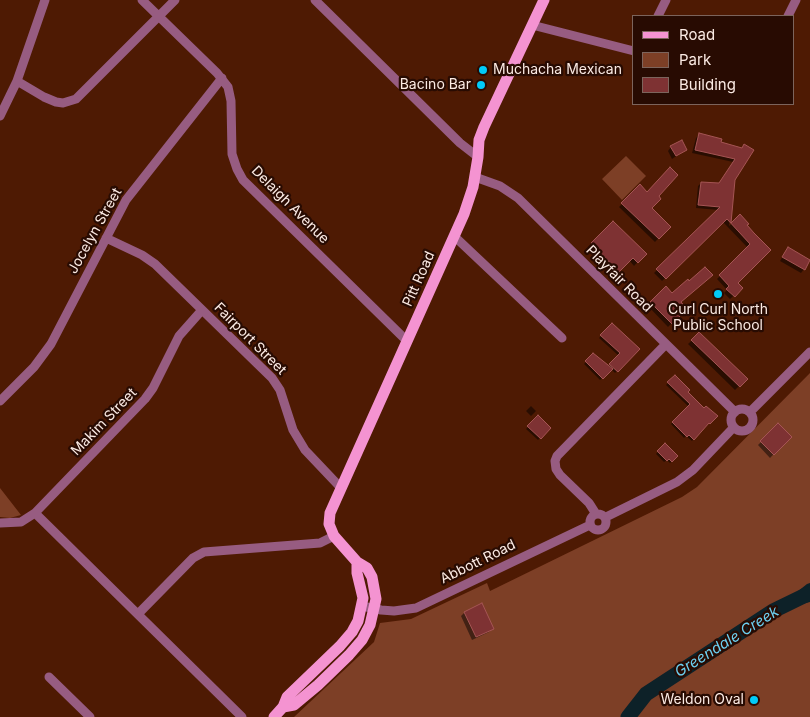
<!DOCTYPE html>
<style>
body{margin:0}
#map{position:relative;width:810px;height:717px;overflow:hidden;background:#4e1a03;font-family:Inter,sans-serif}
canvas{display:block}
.legend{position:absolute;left:632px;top:15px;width:162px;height:90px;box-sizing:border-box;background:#280b02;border:1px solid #7c645c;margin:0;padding:6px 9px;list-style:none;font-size:15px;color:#fbeae3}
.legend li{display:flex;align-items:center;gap:10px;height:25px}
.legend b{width:25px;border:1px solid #7c645c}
</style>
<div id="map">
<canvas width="810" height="717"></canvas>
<ul class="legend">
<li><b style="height:6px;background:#f493d1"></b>Road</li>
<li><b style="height:14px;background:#7d3f26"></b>Park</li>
<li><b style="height:14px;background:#7e3233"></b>Building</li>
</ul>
</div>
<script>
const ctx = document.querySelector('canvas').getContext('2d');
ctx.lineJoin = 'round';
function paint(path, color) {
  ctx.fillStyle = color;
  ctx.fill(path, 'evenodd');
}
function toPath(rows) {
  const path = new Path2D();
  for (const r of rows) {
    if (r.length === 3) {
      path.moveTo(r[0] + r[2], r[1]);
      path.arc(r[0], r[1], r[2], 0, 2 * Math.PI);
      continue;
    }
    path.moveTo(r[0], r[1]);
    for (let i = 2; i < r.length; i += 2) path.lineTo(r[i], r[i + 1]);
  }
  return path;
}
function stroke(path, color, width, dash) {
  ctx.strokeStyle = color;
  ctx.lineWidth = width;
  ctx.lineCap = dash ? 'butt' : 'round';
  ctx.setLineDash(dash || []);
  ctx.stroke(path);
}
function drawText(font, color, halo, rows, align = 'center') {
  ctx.font = font + ' Inter,sans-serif';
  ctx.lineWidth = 4.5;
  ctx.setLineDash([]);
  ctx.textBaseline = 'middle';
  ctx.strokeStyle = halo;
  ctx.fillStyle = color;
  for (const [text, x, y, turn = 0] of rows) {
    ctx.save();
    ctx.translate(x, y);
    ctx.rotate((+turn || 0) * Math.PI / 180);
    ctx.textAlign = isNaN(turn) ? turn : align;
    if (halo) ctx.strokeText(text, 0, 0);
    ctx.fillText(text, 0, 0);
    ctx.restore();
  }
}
paint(toPath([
 [626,156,646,176,622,200,602,179],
 [810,373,810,717,294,717,374,642,380,623,411,619,487,583,490,591,682,497,697,487],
 [0,488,21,515,10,518,0,517]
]), '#7d3f26');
paint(toPath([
 [810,583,810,602,773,611,807,584]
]), '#0d2128');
paint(toPath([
 [700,134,719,143,742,149,734,180,729,226,740,216,746,225,769,250,737,283,742,288,730,299,724,293,727,290,717,279,748,248,723,222,662,281,654,273,718,210,696,208,698,186,701,183,719,185,733,162,692,153,696,138],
 [671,147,685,150,672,159,668,151],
 [640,186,647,193,657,196,651,208,669,227,655,242,619,207],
 [613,222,645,254,634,266,629,260,615,275,588,247],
 [788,248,804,269,801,273,780,261],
 [711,275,694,291,693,289,679,302,686,309,668,327,648,306,666,288,672,295],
 [612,325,639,349,615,373,611,369,600,380,584,364,593,355,608,367,619,356,599,338],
 [699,334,746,379,735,390,688,344],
 [675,376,686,392,704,409,696,434,697,435,692,441,686,436,684,438,671,424,689,407,666,385],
 [531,406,536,411,531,416,526,411],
 [538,417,549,428,538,440,526,429],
 [778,425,790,437,770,458,758,445],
 [665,444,677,456,670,463,667,460,664,462,656,454],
 [481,605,492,628,489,632,472,640,461,616,464,613]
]), '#0007');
stroke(toPath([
 [628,717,646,694,773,611,810,593]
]), '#0d2128', 15);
const building = toPath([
 [699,133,722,139,721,142,742,148,744,144,754,150,735,180,731,223,740,214,749,224,747,225,754,233,771,250,738,283,743,288,735,297,726,289,729,286,719,275,750,244,727,219,666,279,656,269,720,207,698,205,701,182,719,183,735,159,695,150,699,133],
 [682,140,687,150,676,156,670,146,682,140],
 [670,167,678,175,659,196,661,199,652,208,671,227,659,239,621,203,640,184,647,192,670,167],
 [613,221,647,254,638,263,633,258,619,272,591,243,613,221],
 [788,247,810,260,805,270,782,257,788,247],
 [705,267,713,275,681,302,687,309,672,324,650,302,666,286,672,293,688,279,689,281,705,267],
 [612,323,640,349,618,372,609,364,620,353,600,335,612,323],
 [699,332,748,379,740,387,691,340,699,332],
 [593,353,613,369,603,379,585,361,593,353],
 [675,375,690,390,688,392,704,408,706,406,718,416,710,424,709,423,694,440,689,435,687,437,672,422,690,404,667,382,675,375],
 [538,415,551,428,541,439,527,426,538,415],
 [778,423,792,437,774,455,760,441,778,423],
 [665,443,678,456,672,462,669,459,667,461,657,451,665,443],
 [482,603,494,629,476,637,464,612,482,603]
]);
paint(building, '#7e3233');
stroke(building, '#a55554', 1);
stroke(toPath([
 [142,0,217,73,228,87,231,101,232,154,237,169,243,180,407,341],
 [315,0,460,143,478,157],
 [658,16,666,0],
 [788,16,796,0],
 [532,25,634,51],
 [17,81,44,97,56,102,63,103,76,99,175,0],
 [0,116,17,81,45,0],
 [475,177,500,186,518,198,735,412],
 [454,236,562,338],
 [106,238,142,255,155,264,272,378,280,390,293,430,305,450,341,488],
 [0,401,34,367,51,344,126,200,222,78],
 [742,420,11],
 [750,412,810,352],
 [35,513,242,717],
 [598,522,8],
 [596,514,589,503,560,475,556,469,555,461,557,456,666,344],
 [606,517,677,482,693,470,734,427],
 [0,523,21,522,35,513,145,399,153,388,179,336,202,310],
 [362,606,381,610,394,611,416,608,590,525],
 [138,614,193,558,204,552,320,543,334,536],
 [49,677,90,717]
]), '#975c81', 9);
stroke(toPath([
 [283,707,294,705,318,685,349,655,362,640,370,625,376,599,372,577,367,568,357,562,334,536,329,524,330,513,464,214,473,187,478,157,479,140,484,127,544,0],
 [274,717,283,707,287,697,340,646,352,632,358,621,363,598,357,573,357,562]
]), '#f493d1', 11);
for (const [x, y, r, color] of [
 [483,70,5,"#01cbf9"],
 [481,85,5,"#01cbf9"],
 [718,294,5,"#01cbf9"],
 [754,700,5,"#01cbf9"]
]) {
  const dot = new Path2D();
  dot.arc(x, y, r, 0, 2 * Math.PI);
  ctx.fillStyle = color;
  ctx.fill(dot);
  stroke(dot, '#280b02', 2);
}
drawText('14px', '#fbeae3', '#280b02', [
 ["Muchacha Mexican",493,70,"left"],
 ["Bacino Bar",471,85],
 ["Curl Curl North",718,310,"center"],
 ["Public School",718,326,"center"],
 ["Weldon Oval",744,700]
], 'right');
drawText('14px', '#fbeae3', '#280b02', [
 ["Delaigh Avenue",290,205,45],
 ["Jocelyn Street",95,231,-61],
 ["Pitt Road",419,279,-66],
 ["Playfair Road",619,279,45],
 ["Fairport Street",250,339,45],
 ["Makim Street",104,422,-46],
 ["Abbott Road",478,562,-26]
]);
drawText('italic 15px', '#6cd0f1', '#280b02', [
 ["Greendale Creek",727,642,-32]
]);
</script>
